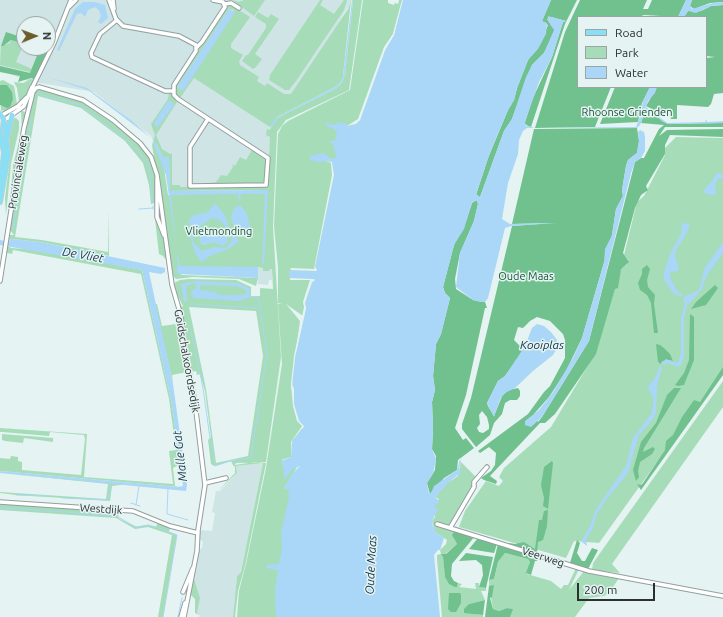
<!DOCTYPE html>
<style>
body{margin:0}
#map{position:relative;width:723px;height:617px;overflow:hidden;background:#e5f3f3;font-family:Ubuntu,sans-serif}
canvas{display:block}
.legend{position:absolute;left:577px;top:16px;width:130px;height:72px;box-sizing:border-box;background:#e5f3f3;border:1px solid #9ba5a5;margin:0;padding:5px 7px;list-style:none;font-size:12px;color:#2b3030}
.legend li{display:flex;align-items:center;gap:8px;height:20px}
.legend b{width:20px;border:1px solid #9ba5a5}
.north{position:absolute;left:16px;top:16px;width:40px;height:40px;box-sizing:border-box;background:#e5f3f3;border:1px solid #9ba5a5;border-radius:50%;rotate:89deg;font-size:11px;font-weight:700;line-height:16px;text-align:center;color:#2b3030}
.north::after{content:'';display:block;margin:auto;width:14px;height:18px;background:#6d5c2a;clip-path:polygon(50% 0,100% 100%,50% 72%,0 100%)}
.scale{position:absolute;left:577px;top:583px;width:78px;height:18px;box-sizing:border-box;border:2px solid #2b3030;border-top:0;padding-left:5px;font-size:12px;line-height:14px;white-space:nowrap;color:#2b3030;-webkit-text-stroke:3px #e5f3f3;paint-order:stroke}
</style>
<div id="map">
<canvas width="723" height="617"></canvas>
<ul class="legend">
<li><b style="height:5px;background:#8adff4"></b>Road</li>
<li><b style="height:11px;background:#a6ddb8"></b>Park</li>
<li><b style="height:11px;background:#aad6f7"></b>Water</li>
</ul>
<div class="north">N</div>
<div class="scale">200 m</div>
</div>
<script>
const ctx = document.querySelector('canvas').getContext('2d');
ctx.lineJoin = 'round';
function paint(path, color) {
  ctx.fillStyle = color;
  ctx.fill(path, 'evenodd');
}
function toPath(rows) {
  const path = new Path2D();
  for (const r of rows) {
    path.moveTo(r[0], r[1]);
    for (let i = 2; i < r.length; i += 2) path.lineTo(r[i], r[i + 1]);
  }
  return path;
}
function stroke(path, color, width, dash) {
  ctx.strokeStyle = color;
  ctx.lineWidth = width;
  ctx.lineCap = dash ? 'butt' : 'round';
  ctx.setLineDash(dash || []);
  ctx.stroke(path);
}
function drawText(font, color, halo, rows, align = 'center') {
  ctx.font = font + ' Ubuntu,sans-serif';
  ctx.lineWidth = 3;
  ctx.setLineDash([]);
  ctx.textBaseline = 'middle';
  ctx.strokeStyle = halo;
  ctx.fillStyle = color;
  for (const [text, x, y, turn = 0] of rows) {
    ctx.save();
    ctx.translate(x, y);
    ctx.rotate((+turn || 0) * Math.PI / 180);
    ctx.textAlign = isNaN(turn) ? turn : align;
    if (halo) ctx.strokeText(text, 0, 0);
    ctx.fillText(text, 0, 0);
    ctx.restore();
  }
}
paint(toPath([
 [0,0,352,0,297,95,277,103,271,189,171,189,151,136,94,92,28,81,0,70],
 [24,24,48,24,48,48,24,48],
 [258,267,272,267,272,280,269,280,268,285,258,284],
 [263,463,241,572,237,576,233,617,199,617,200,615,196,614,195,598,190,593,199,550,202,548,203,542,199,538,199,530,212,531,215,513,212,512,216,491,220,491,237,473,236,466]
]), '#cfe4e5');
paint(toPath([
 [232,0,239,2,244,0,265,0,254,16],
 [320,0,323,0,320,5,334,14,344,0,347,0,344,10,296,81,289,90,285,90,269,80,270,75],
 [351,0,343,77,340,83,335,87,277,117,270,127,194,78,180,98,176,94,176,85,229,4,250,17,231,44,231,48,243,55,239,61,240,65,259,77,257,81,265,86,267,83,284,94,291,94,348,9],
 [229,9,234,10,179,89,178,86],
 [353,0,362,0,349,90,286,120,277,132,273,227,281,357,266,462,236,463,234,467,231,461,214,466,211,464,208,440,211,437,205,391,200,374,197,375,196,371,191,372,176,297,182,307,183,306,175,291,174,283,180,280,189,279,236,280,251,287,251,296,260,296,260,288,273,289,272,269,270,269,269,271,263,271,263,268,260,267,178,272,182,275,258,278,256,286,239,279,193,277,176,279,173,276,152,145,155,135,151,124,168,99,169,93,171,94,177,102,156,135,162,149,170,154,172,153,172,185,180,185,180,187,268,186,270,137,266,135,267,129,270,130,273,123,279,117,337,88,342,82,345,75],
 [154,142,157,145,163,157,169,157,170,191,268,190,168,195,164,168],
 [189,307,256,311,263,356,248,456,216,463,206,389],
 [363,0,388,0,388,3,394,5,396,0,395,3,398,4,399,0,402,0,393,34,385,47,361,117,336,172,316,267,303,316,286,304,300,321,291,387,292,391,293,384,294,406,299,421,304,425,291,457,281,460,299,464,284,488,301,488,291,617,237,617,239,591,246,564,266,468,282,364,278,304,282,304,278,303,278,267,274,226,278,134,282,126,288,121,350,90],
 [258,12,268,18,271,14,279,19,255,54,262,59,256,67,253,69,242,61,246,55,248,55,266,28,266,24,255,17],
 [11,40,24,44,24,48,38,50,32,52,22,48,16,62,32,69,30,72,0,65,1,46,10,43],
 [31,79,34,80,27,95,21,101,19,101,17,88,14,82,23,83],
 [3,80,14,86,17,104,6,110,1,111,0,81],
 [39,89,79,99,105,115,136,140,151,158,156,175,155,203,151,204,149,185,143,163,125,141,81,108,38,96,15,237,42,240,108,252,108,209,109,256,40,242,11,239,8,242,9,235,14,235,10,230,26,127,34,92],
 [21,110,26,113,10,209,13,165,22,130],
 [16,118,19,121,19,129,11,164,6,215,5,198,10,159,9,135,13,119],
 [676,137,723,138,723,370,599,543,574,541,566,558,459,527,465,511,486,481,499,486,503,481,499,477,504,468,551,427,595,354,621,268,627,264,628,260,624,255,637,202,644,196,665,155,664,149],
 [252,150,266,160,265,180,264,182,259,184,209,183,216,182,221,175,227,176,233,167,232,164,235,166,240,157,246,160],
 [155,219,165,240,168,262,163,256,159,254],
 [7,245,11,248,38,250,142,270,172,405,180,464,173,468,175,486,179,487,0,471,0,458,10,459,11,456,18,457,18,461,22,462,22,470,81,475,85,439,84,435,50,432,49,436,2,432,0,432,0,428,87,434,84,477,173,484,169,451,176,450,169,399,141,274,13,250,12,254,7,253],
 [155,304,157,304,162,326,176,324,181,332,187,372,172,375,173,384],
 [723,381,723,407,612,564,620,573,592,570,593,563,610,539],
 [2,434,53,438,53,442,24,438,23,443,5,441,2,440],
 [254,462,266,463,245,566,238,591,235,617,233,617,237,576,241,572,263,463,236,466,237,473,218,491,235,473,235,465],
 [461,462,476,477,474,485,450,527,455,530,454,539,457,544,443,556,445,577,457,587,458,583,462,584,459,587,476,589,475,583,479,583,479,587,486,588,486,591,481,591,485,600,469,604,474,614,483,615,483,617,442,617,437,559,437,555,441,554,440,550,446,544,447,540,435,532,432,521,435,517,434,506,439,499,435,497,447,483,458,476],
 [0,473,110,483,128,484,112,486,110,501,16,495,0,493,0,492,106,499,108,484],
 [0,503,120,511,118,518,136,527,148,525,156,527,158,522,170,527,169,532,177,535,163,617,158,617,172,535,148,527,135,529,116,518,0,510],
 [505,553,528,559,530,562,527,574,551,581,561,589,564,585,568,585,576,568,579,569,569,590,584,571,619,578,609,593,604,596,589,598,575,617,510,617,512,609,507,608,499,611,493,609,489,586,489,580,494,579,498,562],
 [193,576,200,598,197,613,200,615,195,613,195,599,189,593]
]), '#a6ddb8');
paint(toPath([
 [551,0,577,0,565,24,531,127,528,126,525,124,525,122,532,100,552,57,563,22,566,21,551,17,547,19,555,30,544,53,532,65,512,119,504,131,480,197,476,195,488,158,508,110,514,100,517,88,528,60,539,46,548,25,542,21],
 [580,0,647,0,643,9,648,9,652,0,686,0,678,17,644,15,639,17,578,17,578,87,611,87,595,127,535,128,565,32],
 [692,0,723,0,723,2,710,3,694,9,690,6],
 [723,5,723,93,714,94,711,104,708,107,677,105,677,119,671,119,669,114,661,114,646,106,657,87,706,87,706,58,715,57,706,56,706,17,684,17,688,11,701,11,711,6],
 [6,32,24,38,24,44,11,40,3,46,1,46],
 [40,48,48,48,48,52,34,79,31,78,18,82,20,76,0,72,0,66,30,73],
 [0,85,7,85,12,92,13,99,10,107,7,108,0,105],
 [615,87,650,87,642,103,638,122,600,124],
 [646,108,668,124,723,123,723,127,665,127,659,136,667,130,723,129,723,137,670,135,665,145,665,154,646,186,648,190,641,195,635,208,623,253,629,262,621,269,618,288,615,289,596,354,555,414,545,423,540,423,490,476,497,481,496,484,484,480,481,478,491,471,495,465,496,453,489,447,480,453,478,451,528,414,544,392,550,386,565,358,565,340,563,334,550,321,537,317,530,321,523,328,518,327,514,340,521,347,522,352,505,376,498,381,487,403,488,406,494,416,502,396,508,390,518,388,520,391,520,396,517,400,510,400,505,403,502,414,494,423,490,435,476,447,462,429,462,424,471,398,512,226,552,223,512,224,534,129,637,128,639,141,637,153,628,160,626,166,622,190,623,196,616,209,612,235,582,338,566,371,549,397,534,414,538,422,542,417,589,341,635,162,641,158,644,158,659,129,664,125,641,123],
 [482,411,487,417,489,425,489,429,483,433,479,432,477,428,480,424,479,415],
 [475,201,477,201,478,204,474,221,460,253,455,279,456,289,473,300,485,302,487,308,485,308,466,395,455,428,463,440,466,438,474,448,458,460,457,470,444,478,430,494,427,483,435,470,436,456,432,449,433,429,432,402,435,390,433,376,436,344,441,334,450,298,445,293,443,287,454,245,458,235,463,230,472,203],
 [647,265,650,269,647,280,648,287,655,295,654,304,658,333,654,333,651,303,647,295,640,290,638,283,642,274,642,269],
 [715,285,718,288,706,305,691,309,696,302],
 [690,314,694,317,694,360,684,385,678,386,675,385,684,373,689,360],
 [656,344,660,345,664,348,670,354,673,361,670,360,662,361,661,364,658,362],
 [723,367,723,375,641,490,637,484,641,485,643,483,665,450,666,441,673,435,682,417,694,400,700,402],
 [674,388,681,388,644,448,643,452,653,447,655,449,652,454,640,462,638,471,639,477,636,481,633,470,641,442,656,423,667,395],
 [552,461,553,463,548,509,543,506,544,498,541,485,544,467],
 [548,510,547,526,543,540,538,542,537,554,509,544,509,543,515,544,524,542,535,549,539,520,542,520,544,511],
 [455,530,475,536,452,564,451,576,454,581,458,583,457,587,455,587,449,584,445,577,443,557,441,554,446,554,457,544,452,535],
 [478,538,497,544,494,553,469,549],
 [577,540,580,543,577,553,582,561,585,561,592,548,598,550,588,569,570,563],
 [498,544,539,557,537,561,535,561,531,575,526,573,530,562,528,559,505,553,498,562,494,579,489,580],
 [466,553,493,557,486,588,479,587,483,575,482,565,476,560,459,561],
 [494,585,492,597,490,598,493,609,499,611,507,608,513,609,510,617,485,617,489,586],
 [449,593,460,593,461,595,461,603,456,612,451,612,448,609],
 [485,600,483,615,464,613,464,609,469,604]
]), '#70c18e');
paint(toPath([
 [352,0,353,0,345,75,342,82,337,88,279,117,271,128,271,124,277,117,335,87,340,83,343,77],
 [403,0,551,0,542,21,547,23,546,34,538,49,528,60,517,88,514,100,508,110,491,150,476,194,480,197,504,131,512,119,526,77,532,65,544,53,554,30,548,21,548,16,566,21,563,22,552,57,539,82,525,122,526,126,535,128,636,127,641,114,643,101,650,87,657,87,655,93,648,101,646,107,667,123,705,122,706,119,707,122,723,121,723,123,668,124,663,122,646,108,640,125,637,128,527,128,523,131,519,140,518,154,508,183,502,219,510,224,558,223,511,226,505,228,488,298,485,302,480,302,473,300,456,287,460,253,474,221,478,204,477,201,475,201,472,203,464,229,454,245,443,287,445,293,450,298,441,334,436,344,433,376,435,390,432,402,433,429,432,449,436,459,433,474,427,483,429,493,431,493,434,486,457,470,460,459,461,462,459,468,461,473,451,480,435,497,440,502,434,506,438,509,432,521,433,527,435,528,435,532,444,538,440,550,438,550,434,555,440,617,276,617,275,591,278,570,266,568,267,565,279,564,282,549,281,533,289,497,288,489,283,489,293,473,300,466,293,469,284,480,284,472,281,461,291,457,292,441,304,427,299,421,294,406,294,389,292,384,295,357,306,308,305,303,312,282,315,280,313,279,290,278,289,272,291,270,316,271,317,270,315,267,334,175,331,161,318,162,310,160,310,156,323,153,332,159,334,159,336,156,333,145,329,141,335,141,337,133,334,129,325,125,325,123,334,125,341,122,350,126,356,124,360,120,385,50,394,35],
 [686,0,692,0,690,6,692,9,713,3,723,2,723,5,711,6,696,13,688,11,684,17,678,17],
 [83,2,95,2,105,5,108,18,101,24,98,22,101,16,99,10,95,7,88,10,85,17,81,13,77,14,59,51,57,50,75,9],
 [229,9,235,12,184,90,181,90,178,86],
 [47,77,87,88,132,121,151,138,88,90],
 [168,101,171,101,174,105,157,128,154,123],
 [640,130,644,132,645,137,645,151,641,158,635,162,631,173,589,341,542,417,531,427,525,425,525,421,539,410,553,392,573,358,582,338,604,263,605,249,612,235,616,209,623,196,622,190,626,166,628,160,637,153,639,141,638,132],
 [154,140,163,157,169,157,170,191,268,190,264,264,262,264,265,194,241,194,240,201,239,201,238,194,171,195,176,246,166,175,153,142],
 [716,173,720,173,723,176,723,178,718,179,715,184,716,195,706,194,704,192,705,188,713,180],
 [215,203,225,215,231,233,238,239,239,241,229,249,210,256,201,262,195,253,190,236,189,220,194,215,208,212],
 [212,218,219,220,229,230,232,236,231,242,226,248,214,247,202,251,193,242,193,237,198,228],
 [241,206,246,212,251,230,250,234,246,237,236,230,231,219,233,210,237,206],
 [682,223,689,224,689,227,684,238,676,250,675,256,679,269,678,271,671,272,670,278,678,292,683,295,681,297,673,293,664,280,664,272,671,252,681,234],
 [207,228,213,231,222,232,227,237,228,242,223,246,213,242,206,245,202,245,199,239,202,232],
 [11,239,40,242,165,268,165,272,161,274,149,272,173,384,187,485,186,491,0,473,0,471,178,487,183,486,172,405,142,270,0,245,0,240,9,242],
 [723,242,723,253,707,275,702,289,687,306,684,317,684,356,682,364,678,367,668,363,664,365,661,364,666,359,676,363,679,361,681,353,681,318,685,303,683,299,685,296,698,291,701,283,704,269],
 [176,250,180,266,258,267,258,278,179,274,176,272,178,265],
 [195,281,238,283,250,289,250,297,240,301,194,298,190,293,197,287,194,283,186,286,187,301,184,302,181,284],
 [200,285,236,286,246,290,247,293,242,295,220,295,215,292,200,290],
 [537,324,544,326,551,332,557,340,557,348,553,355,533,371,515,388,505,393,500,399,494,417,487,403,498,381,505,376,525,346,532,328],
 [660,366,662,368,657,386,656,413,653,419,639,435,628,473,605,501,596,516,593,528,586,540,587,546,582,542,582,540,590,526,596,509,626,466,633,438,651,414,653,407,653,397,648,389,650,383,654,380]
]), '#aad6f7');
paint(toPath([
 [402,0,394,35,385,50,360,120,356,124,347,126,358,119,384,47,393,34],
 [326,161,332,162,334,175,315,267,317,270,316,271,291,270,290,268,314,269,332,175,331,163],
 [290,278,313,279,315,280,312,282,305,303,306,308,295,357,292,385,294,389,294,404,299,421,304,426,292,441,291,457,291,442,302,426,297,421,293,406,291,384,294,356,304,307,303,302,310,280,290,280]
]), '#e5f3f3');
stroke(toPath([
 [38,94,80,105,129,142,141,154,149,167,152,202],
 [153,206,153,209],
 [139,209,153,208],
 [13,230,31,120],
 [191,304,259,308],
 [191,331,203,388,210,438],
 [211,441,215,466,230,461,251,458,267,353,258,297,250,297],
 [168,488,167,514,188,520],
 [16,495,45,496],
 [62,498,108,500,110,484],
 [131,503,140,506],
 [136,505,139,486],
 [0,508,32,510],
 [34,510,41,511],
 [44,511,65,512],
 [67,512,117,516],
 [118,517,136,527,148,525,156,527],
 [159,528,177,535,163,617],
 [178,617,182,598]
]), '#aad6f7', 1);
const minor = toPath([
 [109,0,116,19,123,26,179,36,196,45,196,51,174,85,174,95,178,99,268,158,266,185,190,186,190,147,208,119],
 [113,0,114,9],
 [225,4,231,3,239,8],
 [69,7,76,0],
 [117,20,100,34,91,53,92,57,165,91,173,91],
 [197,47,202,42,225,7,223,2,213,0],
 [32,88,54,43,71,0],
 [4,114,18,106,27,97],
 [6,119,24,106,32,87],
 [157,178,157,217,164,235],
 [0,281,24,128,33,92,36,88,39,87,83,100,113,120,140,143,151,157,157,175,172,285,181,316,183,340,195,403,205,485,198,530,197,551,184,617],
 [205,483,226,478],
 [0,502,133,511,170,526,198,533],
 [437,524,589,571,723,596],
 [450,528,474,487,474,482,487,467],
 [183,592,193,568],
 [181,617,185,603]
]);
const major = toPath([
 [0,114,4,119,3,127],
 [0,131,4,153,0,188],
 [8,134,12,115],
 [0,202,8,156,5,124]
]);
stroke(minor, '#939f9f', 5.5);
stroke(major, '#cccdcd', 6);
stroke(minor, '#fff', 3.5);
stroke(major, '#8adff4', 4.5);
drawText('11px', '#1a5534', '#e5f3f3', [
 ["Rhoonse Grienden",627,112],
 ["Vlietmonding",219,231],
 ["Oude Maas",526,276]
]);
drawText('11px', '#2b3030', '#e5f3f3', [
 ["Provincialeweg",18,172,-81],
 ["Goidschalxoordsedijk",187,361,80],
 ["Westdijk",101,509,4],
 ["Veerweg",543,557,18]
]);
drawText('italic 12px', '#12344a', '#e5f3f3', [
 ["De Vliet",83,255,10],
 ["Kooiplas",542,345],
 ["Malle Gat",180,456,-97],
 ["Oude Maas",371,565,-87]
]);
</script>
